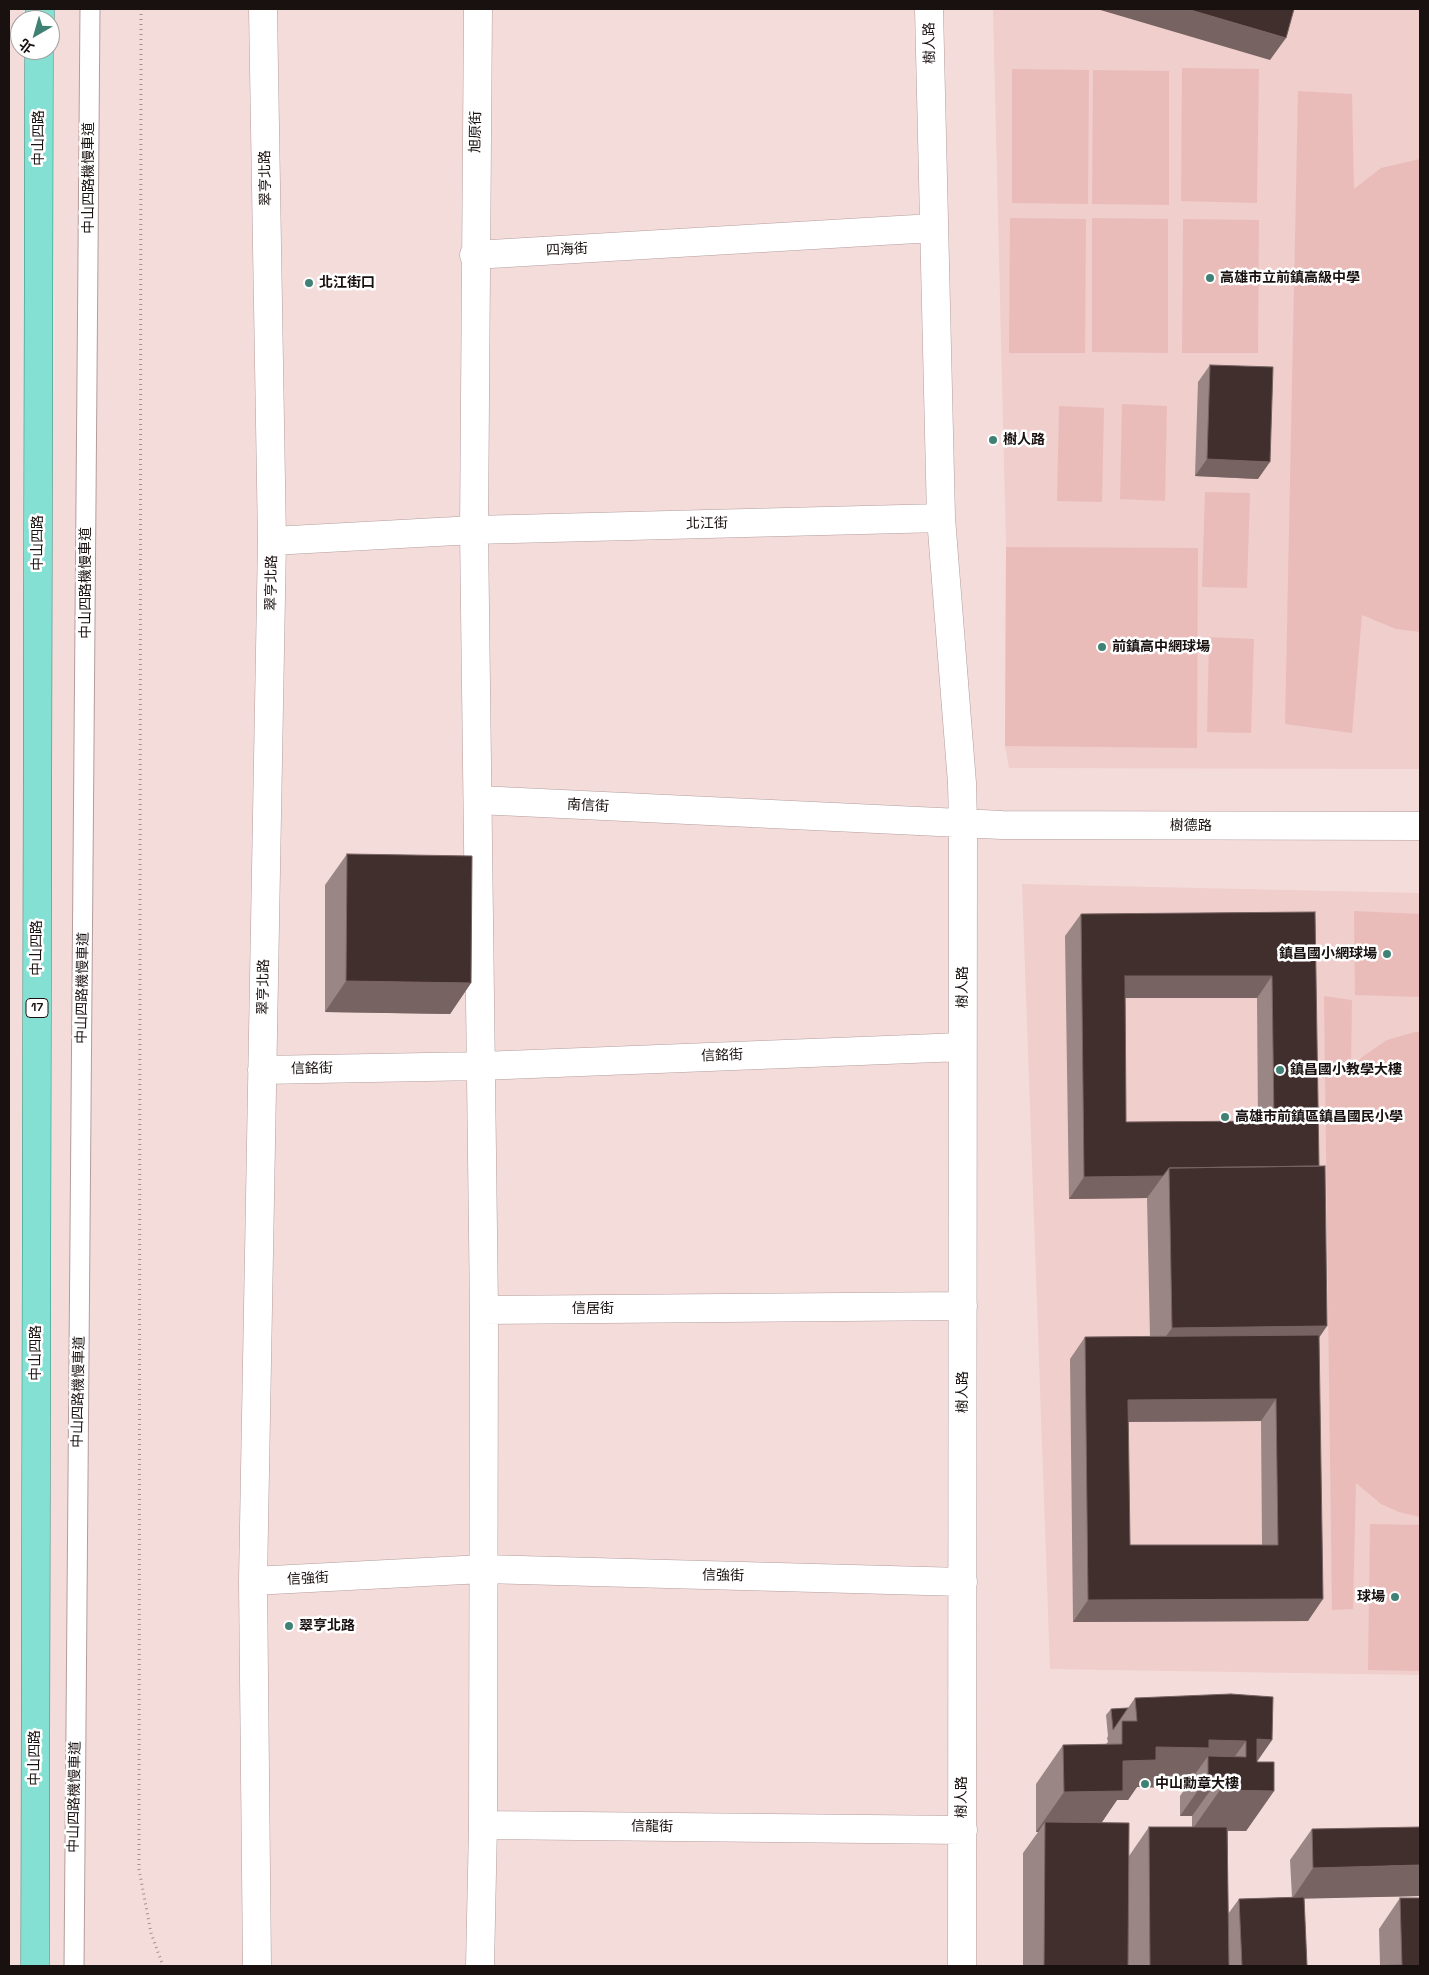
<!DOCTYPE html>
<meta charset="utf-8">
<style>
body{margin:0}
#map{position:relative;width:1429px;height:1975px;overflow:hidden;background:#f4dcda;font-family:"Space Grotesk","Noto Sans TC",sans-serif}
canvas{display:block}
.frame{position:absolute;inset:0;border:10px solid #191110;pointer-events:none}
.north{position:absolute;left:10px;top:10px;width:50px;height:50px;box-sizing:border-box;background:#fff;border:1px solid #a3a09f;border-radius:50%;rotate:218deg;font-size:14px;font-weight:700;line-height:20px;text-align:center;color:#191110}
.north::after{content:'';display:block;margin:auto;width:18px;height:22px;background:#3f8275;clip-path:polygon(50% 0,100% 100%,50% 72%,0 100%)}
</style>
<div id="map">
<canvas width="1429" height="1975"></canvas>
<div class="frame"></div>
<div class="north">北</div>
</div>
<script>
const ctx = document.querySelector('canvas').getContext('2d');
ctx.lineJoin = 'round';
function paint(path, color) {
  ctx.fillStyle = color;
  ctx.fill(path, 'evenodd');
}
function toPath(rows) {
  const path = new Path2D();
  for (const r of rows) {
    path.moveTo(r[0], r[1]);
    for (let i = 2; i < r.length; i += 2) path.lineTo(r[i], r[i + 1]);
  }
  return path;
}
function stroke(path, color, width, dash) {
  ctx.strokeStyle = color;
  ctx.lineWidth = width;
  ctx.lineCap = dash ? 'butt' : 'round';
  ctx.setLineDash(dash || []);
  ctx.stroke(path);
}
function drawText(font, color, halo, rows, align = 'center') {
  ctx.font = font + ' "Space Grotesk","Noto Sans TC",sans-serif';
  ctx.lineWidth = 5;
  ctx.setLineDash([]);
  ctx.textBaseline = 'middle';
  ctx.strokeStyle = halo;
  ctx.fillStyle = color;
  for (const [text, x, y, turn = 0] of rows) {
    ctx.save();
    ctx.translate(x, y);
    ctx.rotate((+turn || 0) * Math.PI / 180);
    ctx.textAlign = isNaN(turn) ? turn : align;
    if (halo) ctx.strokeText(text, 0, 0);
    ctx.fillText(text, 0, 0);
    ctx.restore();
  }
}
paint(toPath([
 [993,9,1420,9,1420,769,1009,768,1005,746,1006,547],
 [1022,884,1420,893,1420,1675,1050,1669]
]), '#efcecc');
paint(toPath([
 [1182,68,1259,69,1257,203,1181,201],
 [1012,69,1089,70,1088,204,1012,203],
 [1093,70,1169,71,1169,205,1092,204],
 [1298,91,1352,94,1354,189,1381,168,1420,159,1420,632,1396,629,1362,615,1352,733,1285,724],
 [1010,218,1086,219,1085,353,1009,353],
 [1092,218,1168,219,1168,353,1092,352],
 [1183,219,1259,220,1258,353,1182,353],
 [1122,404,1167,406,1165,501,1120,499],
 [1059,406,1104,408,1102,502,1057,501],
 [1205,492,1250,493,1247,588,1202,587],
 [1006,547,1198,548,1197,748,1005,746],
 [1209,637,1254,639,1251,733,1207,732],
 [1354,911,1420,914,1420,997,1355,995],
 [1324,996,1352,1000,1351,1070,1362,1057,1387,1040,1415,1032,1420,1032,1420,1517,1399,1512,1381,1504,1356,1483,1353,1609,1332,1610],
 [1370,1524,1420,1525,1420,1671,1368,1670]
]), '#eabcb9');
const lane = toPath([
 [74,1966,90,9]
]);
const street = toPath([
 [478,9,474,530,484,1310,483,1825,480,1966],
 [929,9,941,518,962,783,963,823,962,1966],
 [474,255,933,228],
 [272,541,474,530,941,518],
 [478,800,1002,825,1420,826],
 [262,1070,481,1066,962,1047],
 [484,1310,963,1306],
 [253,1581,483,1569,963,1582],
 [483,1825,963,1830],
 [257,1966,253,1581,272,541,263,9]
]);
const primary = toPath([
 [40,20,40,9],
 [35,1966,39,50]
]);
stroke(lane, '#b39d9c', 21);
stroke(street, '#b39d9c', 29);
stroke(primary, '#298b7b', 29);
stroke(toPath([
 [141,9,139,1869,151,1933,163,1966]
]), '#a3918f', 3, [1, 4]);
stroke(lane, '#fff', 19);
stroke(street, '#fff', 28);
stroke(primary, '#83e0d2', 28);
paint(toPath([
 [1210,365,1258,479,1195,476,1198,382],
 [347,854,471,983,450,1014,325,1012,325,885],
 [1315,912,1319,1337,1308,1621,1073,1622,1070,1359,1085,1337,1150,1337,1147,1198,1069,1199,1065,936,1081,914],
 [1125,998,1257,998,1258,1121,1126,1122],
 [1261,1421,1262,1545,1130,1545,1128,1422],
 [1135,1698,1272,1740,1257,1762,1274,1791,1246,1831,1228,1831,1228,1914,1239,1899,1292,1897,1290,1860,1312,1829,1420,1896,1304,1898,1307,1966,1023,1966,1023,1853,1038,1832,1036,1832,1036,1784,1063,1745,1106,1744,1108,1742,1107,1738,1108,1736,1106,1715,1111,1709,1128,1708],
 [1186,1780,1191,1780,1180,1796,1180,1816,1192,1816,1192,1827,1149,1827,1129,1856,1101,1823,1117,1800,1128,1800,1137,1787,1181,1788],
 [1400,1898,1420,1966,1380,1965,1379,1929]
]), '#9a8684');
paint(toPath([
 [1097,9,1187,9,1286,38,1270,60],
 [1207,459,1270,462,1258,479,1195,476],
 [1125,976,1272,976,1257,998,1109,998],
 [346,981,471,983,450,1014,325,1012],
 [1163,1176,1147,1198,1069,1199,1084,1177],
 [1327,1326,1306,1357,1150,1358,1172,1328],
 [1276,1399,1261,1421,1113,1422,1128,1400],
 [1323,1599,1308,1621,1073,1622,1088,1600],
 [1257,1739,1272,1740,1244,1779,1246,1757],
 [1209,1740,1246,1741,1192,1816,1180,1816,1208,1776,1208,1756,1191,1780,1186,1780,1181,1788,1137,1787,1128,1800,1117,1800,1096,1831,1045,1822,1038,1832,1036,1832,1064,1792,1123,1761,1156,1747],
 [1220,1790,1274,1791,1246,1831,1192,1830],
 [1420,1865,1420,1896,1292,1899,1313,1868]
]), '#776362');
const building = toPath([
 [1187,9,1294,9,1286,38,1187,9],
 [1210,365,1273,367,1270,462,1207,459,1210,365],
 [347,854,472,856,471,983,346,981,347,854],
 [1315,912,1319,1166,1169,1168,1163,1176,1084,1177,1081,914,1315,912],
 [1125,976,1272,976,1274,1121,1126,1122,1125,976],
 [1325,1166,1327,1326,1172,1328,1169,1168,1325,1166],
 [1319,1335,1323,1599,1088,1600,1085,1337,1319,1335],
 [1276,1399,1278,1545,1130,1545,1128,1400,1276,1399],
 [1231,1694,1273,1697,1272,1740,1257,1739,1257,1762,1274,1762,1274,1791,1220,1790,1220,1776,1208,1776,1208,1756,1246,1757,1246,1741,1209,1740,1209,1748,1156,1747,1156,1760,1123,1761,1123,1791,1064,1792,1063,1745,1122,1744,1122,1721,1137,1721,1135,1698,1231,1694],
 [1128,1708,1113,1730,1111,1709,1128,1708],
 [1045,1822,1129,1823,1128,1966,1044,1966,1045,1822],
 [1149,1827,1227,1827,1229,1966,1150,1966,1149,1827],
 [1420,1827,1420,1865,1313,1868,1312,1829,1420,1827],
 [1304,1897,1307,1966,1242,1966,1239,1899,1304,1897],
 [1400,1898,1420,1898,1420,1966,1363,1966,1402,1965,1400,1898]
]);
paint(building, '#412f2e');
stroke(building, '#776362', 1);
for (const [x, y, r, color] of [
 [1210,278,5,"#3f8275"],
 [309,283,5,"#3f8275"],
 [993,440,5,"#3f8275"],
 [1102,647,5,"#3f8275"],
 [1387,954,5,"#3f8275"],
 [1280,1070,5,"#3f8275"],
 [1225,1117,5,"#3f8275"],
 [1395,1597,5,"#3f8275"],
 [289,1626,5,"#3f8275"],
 [1145,1784,5,"#3f8275"]
]) {
  const dot = new Path2D();
  dot.arc(x, y, r, 0, 2 * Math.PI);
  ctx.fillStyle = color;
  ctx.fill(dot);
  stroke(dot, '#fff', 2);
}
for (const [x, y, w] of [
 [37,1008,22]
]) {
  const box = new Path2D();
  box.roundRect(x - w / 2, y - 9.5, w, 19, 4);
  ctx.fillStyle = '#fff';
  ctx.fill(box);
  stroke(box, '#191110', 1);
}
drawText('bold 12px', '#191110', null, [
 ["17",37,1008]
]);
drawText('14px', '#191110', '#fff', [
 ["樹人路",930,43,-91],
 ["旭原街",476,132,-89],
 ["中山四路",39,138,-90],
 ["中山四路機慢車道",89,178,-90],
 ["翠亨北路",266,178,-91],
 ["四海街",567,250,-3],
 ["北江街",707,524,-1],
 ["中山四路",38,543,-90],
 ["中山四路機慢車道",86,583,-90],
 ["翠亨北路",272,583,-89],
 ["南信街",588,806,3],
 ["樹德路",1191,826],
 ["中山四路",37,948,-90],
 ["翠亨北路",264,987,-89],
 ["樹人路",963,987,-90],
 ["中山四路機慢車道",83,988,-89],
 ["信銘街",722,1056,-2],
 ["信銘街",312,1069,-1],
 ["信居街",593,1309],
 ["中山四路",36,1353,-90],
 ["中山四路機慢車道",79,1392,-89],
 ["樹人路",963,1392,-90],
 ["信強街",723,1576,1],
 ["信強街",308,1579,-3],
 ["中山四路",35,1758,-90],
 ["中山四路機慢車道",75,1797,-89],
 ["樹人路",962,1797,-90],
 ["信龍街",652,1827,1]
]);
drawText('bold 14px', '#191110', '#fff', [
 ["高雄市立前鎮高級中學",1220,278],
 ["北江街口",319,283],
 ["樹人路",1003,440],
 ["前鎮高中網球場",1112,647],
 ["鎮昌國小網球場",1377,954,"right"],
 ["鎮昌國小教學大樓",1290,1070],
 ["高雄市前鎮區鎮昌國民小學",1235,1117],
 ["球場",1385,1597,"right"],
 ["翠亨北路",299,1626],
 ["中山勳章大樓",1155,1784]
], 'left');
</script>
